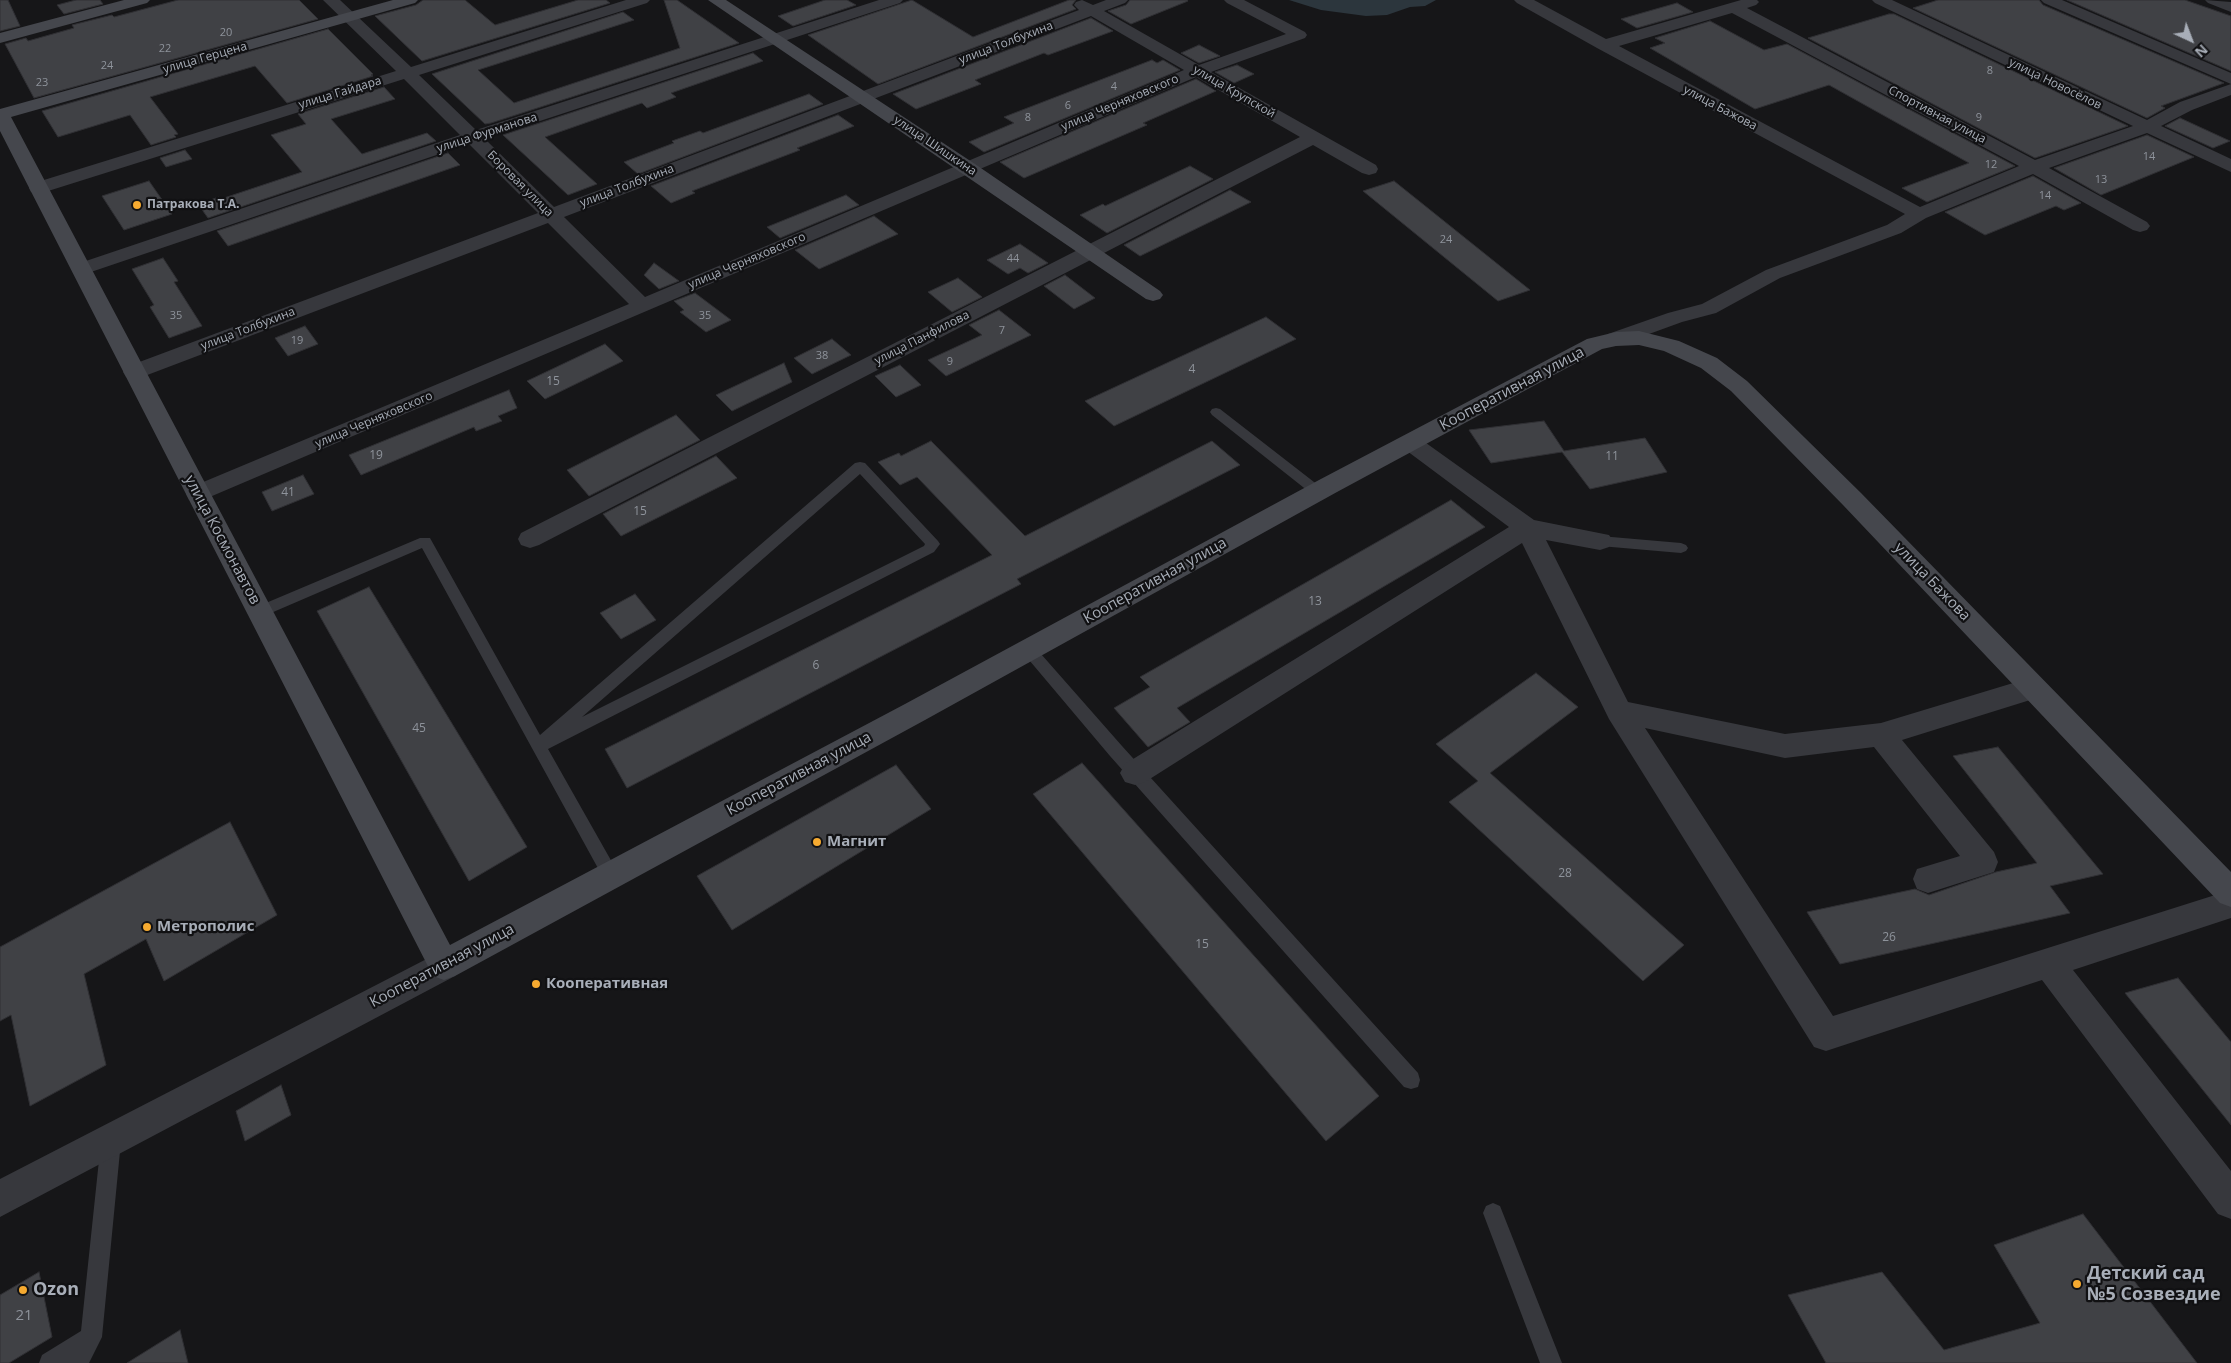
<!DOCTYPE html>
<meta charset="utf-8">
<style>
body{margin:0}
#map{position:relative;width:2231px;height:1363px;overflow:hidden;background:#161618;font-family:"Open Sans",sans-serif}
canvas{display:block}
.north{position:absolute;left:2166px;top:15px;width:50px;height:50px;-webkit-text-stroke:4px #111113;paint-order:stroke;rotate:137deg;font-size:14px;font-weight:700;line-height:20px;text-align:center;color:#a8aeb8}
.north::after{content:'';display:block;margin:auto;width:18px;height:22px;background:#a8aeb8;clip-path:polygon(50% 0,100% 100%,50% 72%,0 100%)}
</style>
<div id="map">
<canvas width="2231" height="1363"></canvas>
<div class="north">N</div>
</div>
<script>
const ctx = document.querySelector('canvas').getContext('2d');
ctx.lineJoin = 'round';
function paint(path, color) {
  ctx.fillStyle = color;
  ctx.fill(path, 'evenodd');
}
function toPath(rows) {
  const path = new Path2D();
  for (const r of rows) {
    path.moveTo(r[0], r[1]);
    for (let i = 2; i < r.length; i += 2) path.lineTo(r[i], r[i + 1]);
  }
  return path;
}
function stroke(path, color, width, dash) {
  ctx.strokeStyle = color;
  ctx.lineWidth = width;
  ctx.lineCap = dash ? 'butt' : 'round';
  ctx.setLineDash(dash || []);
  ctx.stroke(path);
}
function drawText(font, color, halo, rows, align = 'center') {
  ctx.font = font + ' "Open Sans",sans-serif';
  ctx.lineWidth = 4.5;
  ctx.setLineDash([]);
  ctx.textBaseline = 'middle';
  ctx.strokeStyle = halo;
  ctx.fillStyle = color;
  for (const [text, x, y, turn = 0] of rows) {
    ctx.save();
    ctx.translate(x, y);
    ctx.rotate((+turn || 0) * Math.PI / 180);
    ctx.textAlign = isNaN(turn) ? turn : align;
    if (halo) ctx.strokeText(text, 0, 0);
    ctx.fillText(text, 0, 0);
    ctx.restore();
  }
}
paint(toPath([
 [1289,0,1436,0,1425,6,1410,7,1387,15,1366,16,1321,10]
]), '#2c363d');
const building = toPath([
 [0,0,8,0,20,26,0,31,0,0],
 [76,0,100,0,103,4,64,14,57,5,76,0],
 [178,0,299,0,318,19,34,98,5,44,26,38,28,41,74,28,72,25,112,15,114,17,178,0],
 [423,0,465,0,495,25,578,0,606,0,610,3,422,61,375,16,416,5,423,0],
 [664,0,677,0,739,43,491,123,485,124,432,74,623,12,634,20,478,70,514,103,680,48,664,0],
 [825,0,847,0,856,5,793,26,778,16,825,0],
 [912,0,973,37,1069,0,1076,0,1072,5,1076,9,878,84,808,35,912,0],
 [1130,0,1187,0,1188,1,1131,24,1108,11,1126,5,1130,0],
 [1938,0,2039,0,2043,5,2224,83,2161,106,2165,108,2147,118,1913,8,1938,0],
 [2067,0,2185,0,2231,16,2231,71,2067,0],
 [1677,3,1693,12,1637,28,1621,19,1677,3],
 [1889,14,1894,14,2128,126,2035,158,1808,38,1889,14],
 [1091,18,1113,31,1048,55,1044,53,975,80,981,84,916,109,893,94,1091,18],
 [1710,21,1764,50,1787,44,2015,166,1927,202,1902,188,1969,163,1829,85,1755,109,1650,48,1665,43,1655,38,1710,21],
 [328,29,373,74,371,75,373,76,287,103,255,66,150,97,178,134,174,135,176,137,151,145,130,115,58,137,42,111,328,29],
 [1199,45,1220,56,1199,63,1181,53,1199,45],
 [753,53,763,61,671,93,676,97,647,108,642,103,545,137,597,184,568,195,503,135,753,53],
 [1152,60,1157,63,1163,60,1180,70,984,152,969,142,1014,123,1004,117,1152,60],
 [1237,65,1254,74,1234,83,1215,72,1237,65],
 [1196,79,1216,91,1143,123,1147,125,1024,178,1000,162,1196,79],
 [384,87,395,99,331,119,362,154,427,133,436,141,208,218,198,204,219,197,221,199,302,172,271,135,306,124,298,114,384,87],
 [809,94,823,104,638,174,624,162,674,143,672,141,700,131,703,133,809,94],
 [838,115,854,126,797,148,800,150,692,191,695,193,671,203,651,186,838,115],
 [2180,118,2230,141,2213,148,2165,126,2180,118],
 [2147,135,2194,157,2101,195,2054,168,2147,135],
 [185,150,192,159,166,167,160,158,185,150],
 [448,153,460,165,228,246,217,231,448,153],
 [1190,166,1213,179,1107,233,1080,215,1103,204,1105,206,1190,166],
 [2033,176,2081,203,2064,210,2056,206,1985,235,1945,212,2033,176],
 [149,181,172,214,124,230,102,196,149,181],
 [1394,181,1530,290,1498,301,1363,191,1394,181],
 [1230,190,1251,202,1140,256,1124,245,1230,190],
 [846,195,859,205,780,238,767,227,846,195],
 [874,216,898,234,819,269,795,250,874,216],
 [1020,244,1048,263,1028,273,1020,268,1008,274,987,260,1020,244],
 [163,258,178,281,174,282,202,326,169,338,150,307,154,305,132,269,163,258],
 [654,263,679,281,659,289,644,275,654,263],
 [1065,275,1095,298,1074,309,1044,286,1065,275],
 [958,278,982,297,952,312,928,292,958,278],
 [695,293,731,320,706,332,680,312,684,310,674,301,695,293],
 [999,310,1031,335,946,376,928,360,982,335,969,325,999,310],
 [1266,317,1296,339,1114,426,1085,401,1266,317],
 [305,326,318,344,288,356,275,338,305,326],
 [832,339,851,355,812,374,794,358,832,339],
 [605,344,623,361,545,399,527,381,605,344],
 [784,363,792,382,732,411,716,395,784,363],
 [900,365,921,385,896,397,875,376,900,365],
 [509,390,517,408,498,416,502,421,476,431,474,427,361,475,349,455,509,390],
 [676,415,700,440,589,496,567,470,676,415],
 [1544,421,1564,451,1645,438,1667,472,1590,489,1562,452,1491,463,1469,430,1544,421],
 [931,441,1025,536,1212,441,1240,465,1017,579,1021,584,627,788,605,749,992,555,917,477,900,485,878,462,899,453,901,456,931,441],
 [716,456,737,478,621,536,603,514,716,456],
 [303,475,314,494,272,511,262,492,303,475],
 [1451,500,1485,527,1177,708,1190,722,1148,747,1114,708,1150,687,1140,677,1451,500],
 [369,587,527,847,469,881,317,611,369,587],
 [635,594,656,620,621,639,600,613,635,594],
 [1536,673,1578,707,1490,773,1684,945,1643,981,1449,802,1478,781,1436,744,1536,673],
 [1998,747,2103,874,2050,886,2070,913,1840,964,1807,912,1915,889,1929,895,1996,872,2037,863,1953,756,1998,747],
 [1082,763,1379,1096,1326,1141,1033,794,1082,763],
 [896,765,931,809,732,930,697,876,896,765],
 [230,822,277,915,164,981,146,939,84,974,106,1065,30,1106,11,1015,0,1021,0,947,230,822],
 [2178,978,2231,1042,2231,1125,2125,993,2178,978],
 [281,1085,291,1115,245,1141,236,1111,281,1085],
 [2083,1214,2197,1363,1826,1363,1788,1295,1882,1272,1944,1350,2040,1323,1994,1245,2083,1214],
 [39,1272,52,1337,9,1363,0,1363,0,1295,39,1272],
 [180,1330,188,1363,127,1363,180,1330]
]);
paint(building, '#404145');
stroke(building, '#303034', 1);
paint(toPath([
 [1216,408,1220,409,1323,489,1325,492,1323,495,1313,495,1212,415,1210,412,1212,409,1216,408],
 [860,462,865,463,938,541,940,544,934,552,548,749,617,871,619,876,617,881,611,883,605,881,422,548,264,616,259,617,254,616,252,612,254,608,420,538,430,538,540,735,855,463,860,462],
 [860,474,925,544,924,546,582,717,860,474],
 [1600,536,1681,543,1686,545,1688,548,1686,551,1681,553,1600,546,1595,544,1593,541,1595,538,1600,536],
 [1029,644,1034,646,1122,746,1418,1073,1420,1080,1418,1087,1411,1089,1404,1087,1110,756,1024,654,1022,650,1024,646,1029,644],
 [111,1131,118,1134,121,1141,102,1337,89,1363,39,1363,42,1355,81,1331,101,1141,104,1134,111,1131],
 [1493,1203,1500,1206,1562,1363,1540,1363,1483,1213,1486,1206,1493,1203]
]), '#37383d');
paint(toPath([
 [323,0,340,0,411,67,626,0,650,0,647,3,419,75,476,130,879,0,903,0,900,3,485,139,554,207,1079,10,1074,5,1076,2,1082,0,1093,5,1106,0,1128,0,1125,3,1104,11,1199,65,1286,34,1227,3,1224,0,1244,0,1305,32,1307,35,1305,38,1211,72,1376,165,1378,169,1376,173,1369,175,1362,173,1313,145,539,545,530,548,521,545,518,539,521,533,1300,137,1196,77,198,502,189,500,186,494,189,488,629,304,548,223,142,377,134,379,126,377,123,372,126,367,538,213,469,144,88,273,81,275,74,273,71,269,74,265,460,135,404,79,45,192,38,194,31,192,29,188,31,184,396,71,323,0],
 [1091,16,1184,70,645,297,564,217,1091,16],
 [1514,0,1534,0,1606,39,1741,0,1757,0,1759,2,1756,5,1747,8,2035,160,2133,126,1875,3,1872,0,1892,0,2147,120,2180,102,2231,84,2044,3,2041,0,2062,0,2231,73,2231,95,2192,110,2161,126,2231,159,2231,172,2147,133,2049,168,2147,222,2150,226,2147,230,2140,232,2133,230,2033,174,1926,218,1901,233,1780,278,1716,313,1682,322,1616,346,1608,344,1605,339,1608,334,1668,313,1702,304,1766,270,1887,225,1905,214,1597,48,1517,3,1514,0],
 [1732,13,2019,166,1920,207,1619,46,1732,13],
 [2205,0,2231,2,2231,12,2208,3,2205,0],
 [1411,435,1419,438,1534,520,1609,535,1613,541,1609,547,1600,550,1546,540,1628,702,1785,734,1881,723,2033,677,2043,680,2047,688,2043,696,1902,740,1994,852,1998,862,1994,872,1928,893,1917,889,1913,879,1917,869,1960,856,1874,747,1785,758,1645,728,1833,1016,2231,890,2231,918,2073,970,2231,1171,2231,1219,2218,1214,2042,980,1826,1051,1814,1047,1609,719,1522,543,1145,782,1135,785,1125,782,1120,773,1125,764,1509,527,1403,448,1399,443,1403,438,1411,435],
 [444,950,455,954,460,965,455,976,0,1217,0,1179,444,950]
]), '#37383d');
paint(toPath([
 [124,0,150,0,147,3,0,43,0,33,124,0],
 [393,0,418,0,415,3,11,117,450,945,905,704,1319,480,1587,339,1616,332,1639,331,1679,341,1717,358,1747,381,1861,493,2231,872,2231,907,2220,903,1843,505,1731,391,1701,368,1664,351,1639,345,1616,346,1602,349,1337,492,925,720,455,976,444,980,433,976,0,131,0,109,393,0],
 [708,0,726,0,975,164,1160,291,1163,295,1160,299,1153,301,1146,299,708,0]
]), '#45474d');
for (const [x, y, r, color] of [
 [137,205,5,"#f6aa30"],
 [817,842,5,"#f6aa30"],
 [147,927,5,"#f6aa30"],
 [536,984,5,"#f6aa30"],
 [2077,1284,5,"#f6aa30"],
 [23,1290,5,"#f6aa30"]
]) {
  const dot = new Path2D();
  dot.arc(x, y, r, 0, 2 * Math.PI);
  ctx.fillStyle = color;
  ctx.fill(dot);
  stroke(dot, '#111113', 2);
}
drawText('11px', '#8e939b', null, [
 ["20",226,33],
 ["22",165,49],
 ["24",107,66],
 ["8",1990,71],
 ["23",42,83],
 ["4",1114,87],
 ["6",1068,106],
 ["8",1028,118],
 ["9",1979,118],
 ["14",2149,157],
 ["12",1991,165],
 ["13",2101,180],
 ["14",2045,196],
 ["24",1446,240],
 ["44",1013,259],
 ["35",176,316],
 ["35",705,316],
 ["7",1002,331],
 ["19",297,341],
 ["38",822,356],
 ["9",950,362]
]);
drawText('12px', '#a8aeb8', '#111113', [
 ["улица Толбухина",1006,43,-21],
 ["улица Герцена",205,58,-16],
 ["улица Новосёлов",2055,84,26],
 ["улица Крупской",1234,92,30],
 ["улица Гайдара",340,93,-17],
 ["улица Черняховского",1120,103,-23],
 ["улица Бажова",1720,108,28],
 ["Спортивная улица",1937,115,28],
 ["улица Фурманова",487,133,-18],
 ["улица Шишкина",935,146,34],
 ["Боровая улица",520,184,45],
 ["улица Толбухина",627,186,-21],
 ["улица Черняховского",747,261,-23],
 ["улица Толбухина",248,329,-21],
 ["улица Панфилова",922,338,-27],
 ["улица Черняховского",374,420,-23]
]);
drawText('bold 12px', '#a8aeb8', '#111113', [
 ["Патракова Т.А.",147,205]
], 'left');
drawText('12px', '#8e939b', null, [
 ["4",1192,370],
 ["15",553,382],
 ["19",376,456],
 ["11",1612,457],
 ["41",288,493],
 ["15",640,512],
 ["13",1315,602],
 ["6",816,666],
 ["45",419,729],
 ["28",1565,874],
 ["26",1889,938],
 ["15",1202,945]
]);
drawText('15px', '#a8aeb8', '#111113', [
 ["Кооперативная улица",1512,389,-28],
 ["улица Космонавтов",222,540,62],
 ["Кооперативная улица",1155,581,-29],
 ["улица Бажова",1932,582,46],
 ["Кооперативная улица",799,774,-28],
 ["Кооперативная улица",442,966,-28]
]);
drawText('bold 15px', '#a8aeb8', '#111113', [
 ["Магнит",827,842],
 ["Метрополис",157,927],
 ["Кооперативная",546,984]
], 'left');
drawText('15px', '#8e939b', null, [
 ["21",24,1316]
]);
drawText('bold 18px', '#a8aeb8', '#111113', [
 ["Детский сад",2087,1274],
 ["№5 Созвездие",2087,1295],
 ["Ozon",33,1290]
], 'left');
</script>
